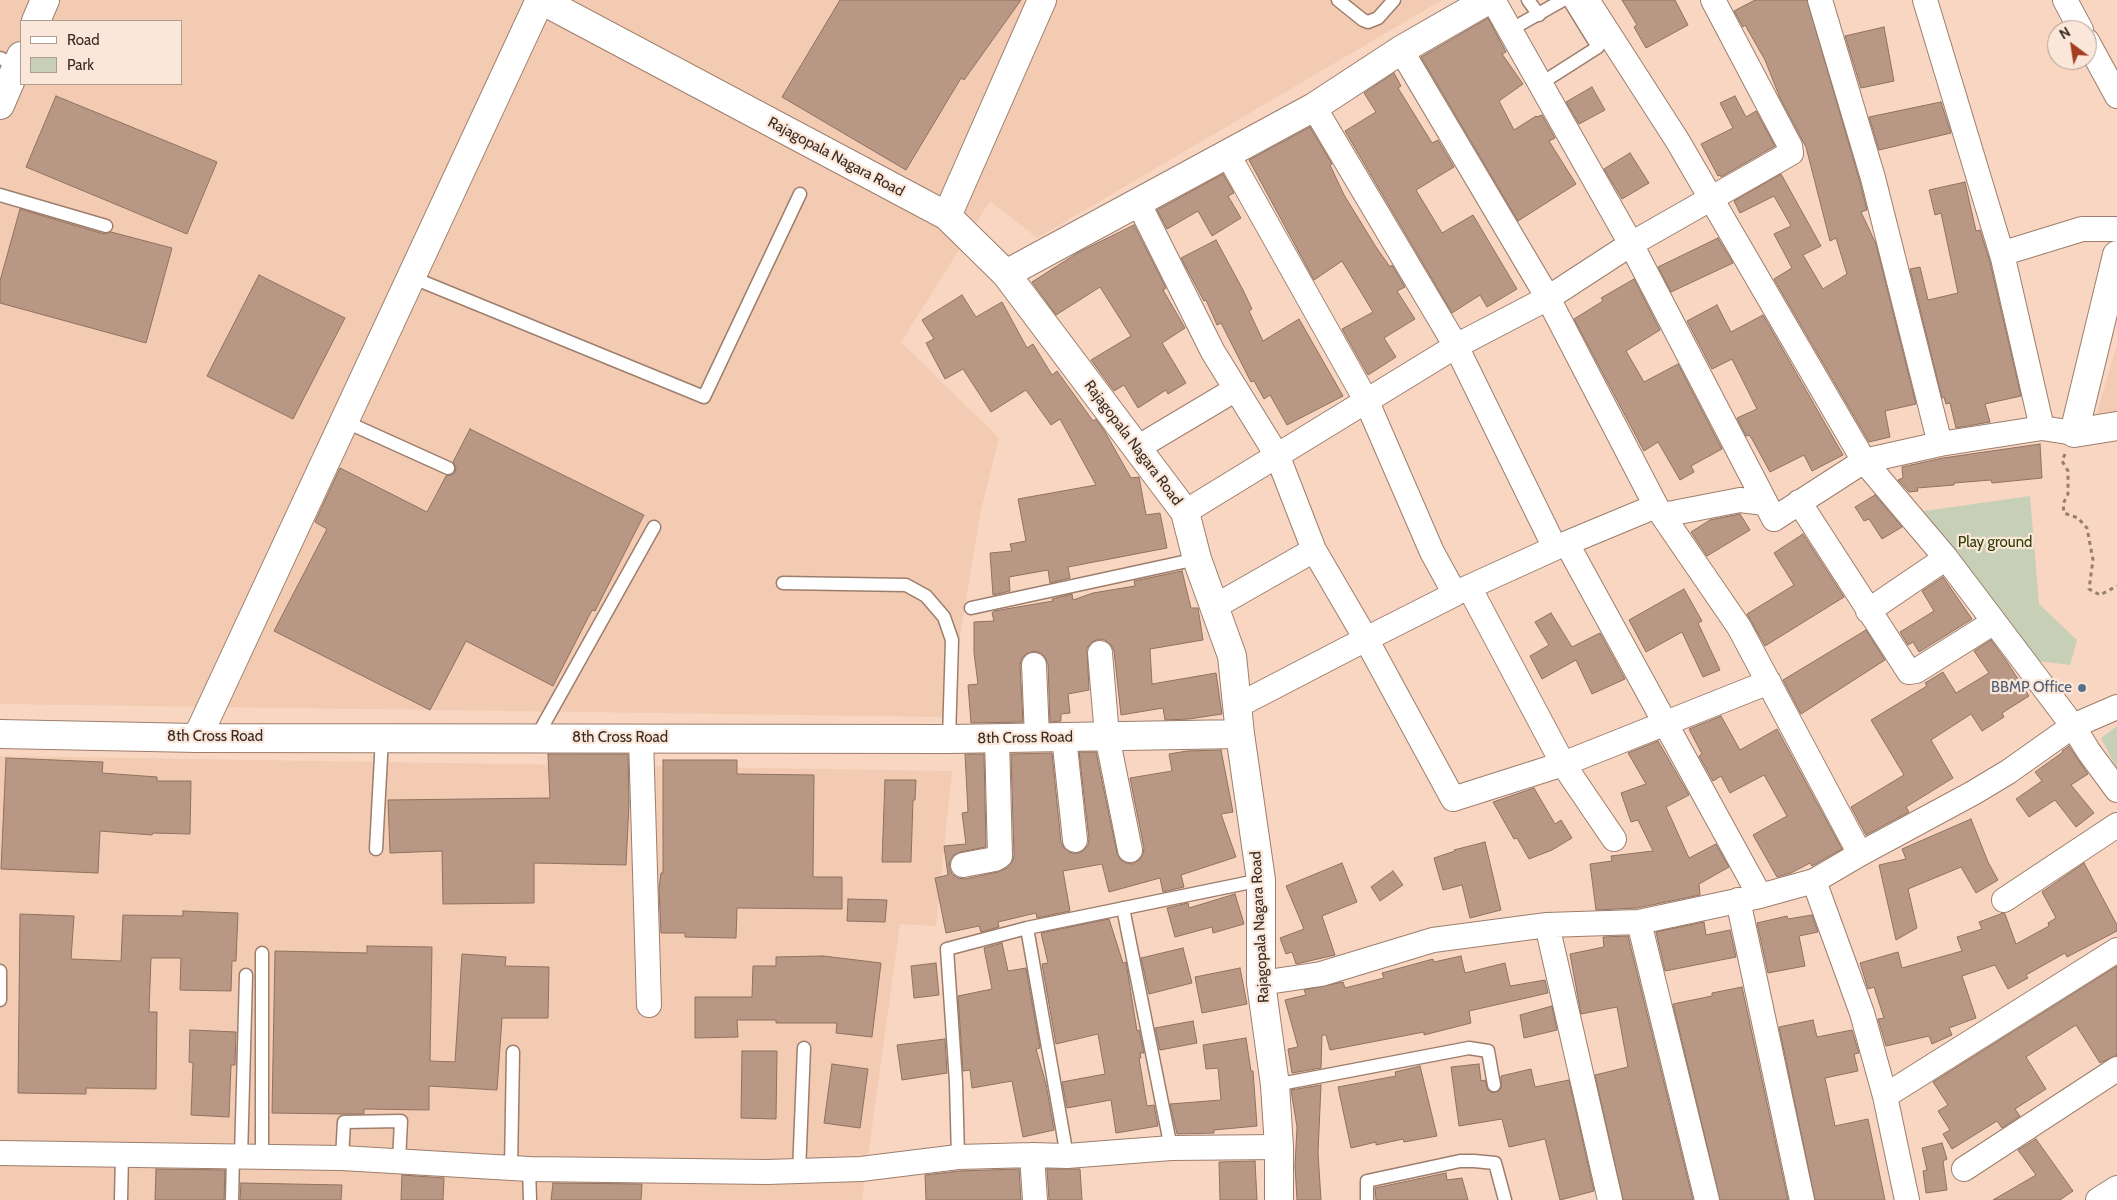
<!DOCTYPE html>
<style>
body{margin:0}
#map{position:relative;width:2117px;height:1200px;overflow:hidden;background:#f8d6c2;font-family:Cabin,sans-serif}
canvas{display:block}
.legend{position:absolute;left:20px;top:20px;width:162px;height:65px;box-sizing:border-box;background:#fbe7da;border:1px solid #ad9c91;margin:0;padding:6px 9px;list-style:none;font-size:15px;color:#392c24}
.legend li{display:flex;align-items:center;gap:10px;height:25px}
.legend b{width:25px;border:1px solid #ad9c91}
.north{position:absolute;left:2047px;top:20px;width:50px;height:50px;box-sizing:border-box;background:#fbe7da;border:1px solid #ad9c91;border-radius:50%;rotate:329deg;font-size:14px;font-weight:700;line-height:20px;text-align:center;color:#392c24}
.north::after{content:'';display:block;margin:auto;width:18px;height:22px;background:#a63d23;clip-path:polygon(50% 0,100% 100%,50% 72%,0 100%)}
</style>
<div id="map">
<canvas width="2117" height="1200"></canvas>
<ul class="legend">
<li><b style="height:6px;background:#fff"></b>Road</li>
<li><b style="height:14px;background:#c7d0b7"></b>Park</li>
</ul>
<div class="north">N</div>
</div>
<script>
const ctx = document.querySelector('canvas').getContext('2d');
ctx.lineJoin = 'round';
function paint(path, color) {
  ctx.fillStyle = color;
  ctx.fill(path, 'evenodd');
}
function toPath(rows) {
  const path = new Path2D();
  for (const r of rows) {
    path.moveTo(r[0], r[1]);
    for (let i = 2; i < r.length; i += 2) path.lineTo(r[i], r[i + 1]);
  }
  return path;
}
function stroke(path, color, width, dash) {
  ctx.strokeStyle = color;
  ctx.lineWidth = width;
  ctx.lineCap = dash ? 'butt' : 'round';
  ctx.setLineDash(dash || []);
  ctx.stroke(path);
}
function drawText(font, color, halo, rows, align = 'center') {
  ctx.font = font + ' Cabin,sans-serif';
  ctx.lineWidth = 4.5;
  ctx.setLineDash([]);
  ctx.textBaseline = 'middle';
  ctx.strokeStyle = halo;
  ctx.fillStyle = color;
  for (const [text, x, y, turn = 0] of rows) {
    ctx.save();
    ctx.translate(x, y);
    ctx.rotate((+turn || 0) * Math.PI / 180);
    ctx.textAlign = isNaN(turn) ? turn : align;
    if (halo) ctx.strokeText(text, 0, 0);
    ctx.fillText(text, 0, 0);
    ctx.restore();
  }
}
paint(toPath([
 [0,0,1442,0,1037,238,990,201,901,342,999,438,980,514,947,717,0,704],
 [21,21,181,21,181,84,21,84],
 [2117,344,2117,412,2096,416],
 [0,756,952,771,936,926,900,924,862,1200,0,1200]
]), '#f2cbb2');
paint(toPath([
 [2030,496,2039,604,2077,640,2070,665,2030,660,1924,511],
 [2117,726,2117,769,2101,738]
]), '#c7d0b7');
const building = toPath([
 [840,0,1021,0,964,80,961,78,906,170,782,97,840,0],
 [1622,0,1675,0,1688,25,1646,48,1634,27,1637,25,1622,0],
 [1755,0,1807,0,1860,182,1867,210,1861,212,1876,244,1916,404,1885,411,1890,437,1869,442,1774,279,1792,268,1774,234,1791,226,1774,196,1740,213,1734,201,1781,174,1821,246,1803,255,1823,289,1847,274,1836,238,1830,241,1806,147,1780,98,1765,60,1745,25,1743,27,1734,11,1755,0],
 [1488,18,1506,52,1502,54,1523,84,1499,101,1514,130,1536,116,1537,117,1542,115,1555,138,1549,141,1576,184,1518,221,1421,57,1488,18],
 [1884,27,1894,81,1861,88,1845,36,1884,27],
 [1394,73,1401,86,1398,88,1432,143,1438,140,1454,167,1416,190,1442,233,1473,215,1517,289,1487,307,1480,295,1452,313,1345,131,1376,112,1364,93,1394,73],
 [1592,87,1605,110,1579,124,1566,102,1592,87],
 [56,96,217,162,187,234,26,167,56,96],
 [1735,96,1746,117,1756,111,1775,146,1721,177,1720,175,1718,176,1701,144,1733,128,1720,103,1735,96],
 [1941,102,1951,133,1879,150,1869,117,1941,102],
 [1310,127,1332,164,1330,165,1344,195,1376,247,1390,267,1392,265,1405,287,1397,291,1415,319,1384,338,1396,357,1368,375,1342,329,1373,312,1342,261,1314,280,1249,160,1310,127],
 [1630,153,1649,183,1622,199,1604,169,1630,153],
 [1223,174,1234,193,1228,196,1241,218,1212,236,1198,211,1167,229,1157,210,1223,174],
 [1965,182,1976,231,1980,230,1990,262,2021,396,1985,404,1990,422,1956,428,1950,403,1946,404,1944,397,1942,398,1910,269,1920,267,1928,300,1958,293,1941,213,1935,215,1929,190,1965,182],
 [20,209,104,234,111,232,172,248,146,343,0,303,0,281,20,209],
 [1134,225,1166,288,1163,290,1185,328,1162,343,1186,383,1168,394,1166,390,1138,408,1124,385,1114,391,1091,360,1131,336,1100,287,1056,315,1032,282,1079,252,1134,225],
 [1718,238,1733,263,1671,292,1658,267,1718,238],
 [1216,240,1243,290,1252,309,1249,311,1263,341,1299,319,1343,396,1287,425,1270,395,1264,399,1254,381,1251,382,1221,323,1217,325,1206,300,1204,301,1181,258,1216,240],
 [259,275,345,318,293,419,207,376,259,275],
 [1634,279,1660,330,1626,351,1644,382,1678,364,1722,449,1691,466,1694,472,1680,480,1658,442,1644,451,1574,319,1603,301,1601,298,1634,279],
 [962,295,976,317,1002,302,1027,348,1033,344,1052,375,1057,371,1093,421,1096,419,1105,432,1131,478,1139,477,1146,515,1160,513,1167,548,1068,567,1070,578,1050,583,1048,570,1009,577,1010,591,993,595,990,553,1012,551,1010,544,1026,541,1018,499,1096,485,1060,419,1051,425,1026,390,991,412,963,369,945,379,926,343,934,339,922,320,962,295],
 [1717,305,1731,332,1763,315,1843,455,1812,471,1804,455,1770,472,1752,439,1749,435,1746,436,1737,418,1757,409,1732,359,1712,369,1687,321,1717,305],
 [470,429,644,515,595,611,592,610,553,686,466,641,430,710,274,631,327,529,315,522,340,468,427,512,446,476,452,475,455,472,456,467,453,462,470,429],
 [2040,444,2042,478,1992,483,1991,480,1954,483,1954,485,1917,488,1918,491,1909,492,1898,480,1903,478,1902,467,1943,458,2040,444],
 [1875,495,1902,527,1882,539,1869,519,1864,521,1855,507,1875,495],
 [1740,514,1750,530,1707,556,1691,532,1710,520,1740,514],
 [1803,534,1844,597,1765,646,1747,614,1794,585,1774,553,1803,534],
 [1182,571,1191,608,1198,608,1203,640,1150,649,1152,684,1216,673,1222,714,1189,719,1165,720,1163,708,1121,715,1114,651,1111,645,1105,640,1099,639,1092,642,1087,648,1089,690,1068,694,1070,713,1061,714,1061,721,1050,722,1048,664,1045,657,1041,653,1034,651,1026,654,1022,658,1020,665,1023,722,971,723,968,685,978,684,974,653,974,622,994,621,992,613,994,611,1053,601,1052,599,1072,594,1073,600,1093,593,1135,586,1134,581,1182,571],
 [1943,577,1972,619,1919,652,1913,642,1908,645,1900,632,1934,611,1922,591,1943,577],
 [1684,589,1702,621,1698,623,1720,670,1703,677,1682,632,1646,652,1629,620,1684,589],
 [1551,613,1572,647,1600,633,1625,679,1592,694,1576,660,1542,679,1530,656,1549,645,1535,622,1551,613],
 [1866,630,1885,660,1801,714,1783,680,1866,630],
 [1991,640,2007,662,2029,696,2002,713,2004,717,1982,731,1971,714,1931,740,1953,778,1906,807,1909,812,1866,835,1851,807,1904,775,1871,720,1927,686,1925,683,1943,672,1956,693,1989,673,1974,651,1991,640],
 [1721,716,1740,750,1777,729,1842,849,1812,866,1810,863,1791,873,1777,877,1753,835,1787,816,1764,775,1730,793,1721,776,1713,781,1699,756,1702,754,1689,729,1721,716],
 [1658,741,1689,795,1666,807,1689,858,1716,844,1729,867,1699,884,1700,895,1637,908,1596,910,1590,864,1612,861,1611,856,1653,851,1638,820,1631,822,1621,793,1646,784,1628,753,1658,741],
 [2069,746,2088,774,2071,785,2094,813,2076,827,2055,800,2029,817,2016,799,2042,781,2035,772,2063,752,2062,751,2069,746],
 [1221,750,1233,812,1221,814,1236,857,1181,875,1184,887,1163,892,1160,878,1109,892,1102,864,1063,871,1070,911,1037,918,1036,913,998,922,999,927,981,932,979,926,946,933,935,878,948,875,944,846,966,844,962,813,968,812,965,754,984,754,986,847,960,852,954,855,950,860,949,867,952,874,958,878,965,879,998,872,1007,868,1012,862,1014,856,1011,754,1052,753,1061,842,1064,848,1069,852,1076,854,1083,851,1088,845,1089,839,1079,752,1096,752,1117,853,1120,859,1126,863,1132,864,1139,860,1143,854,1144,848,1130,778,1172,771,1169,754,1187,751,1221,750],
 [548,754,628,754,629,803,626,865,534,863,534,903,443,904,442,851,390,853,388,800,550,798,548,754],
 [6,758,103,762,102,773,157,777,157,781,191,781,190,834,153,833,152,835,100,831,98,873,1,869,6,758],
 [663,760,737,760,737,774,814,775,813,877,842,877,842,909,737,908,736,938,685,937,685,933,661,933,659,888,661,873,663,873,663,760],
 [885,780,916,780,915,800,913,800,911,862,882,862,885,780],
 [1534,788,1555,824,1561,820,1572,838,1552,850,1529,859,1517,838,1514,839,1493,802,1534,788],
 [1971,819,1988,862,1998,880,1976,893,1961,867,1908,889,1917,928,1896,940,1879,865,1906,859,1902,849,1971,819],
 [1485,842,1501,910,1470,918,1462,885,1443,890,1434,858,1455,851,1454,850,1485,842],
 [1342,863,1357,902,1322,916,1335,955,1296,964,1292,952,1286,954,1280,938,1304,929,1286,886,1342,863],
 [2084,863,2117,925,2117,931,2067,957,2065,953,2026,975,2028,978,2008,989,1995,965,1962,976,1976,1018,1949,1028,1952,1035,1932,1044,1929,1036,1886,1046,1878,1019,1884,1018,1874,987,1868,989,1860,963,1898,952,1902,968,1962,951,1957,937,1982,929,1979,922,2003,913,2005,914,2016,944,2049,926,2048,923,2056,918,2042,892,2084,863],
 [1393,871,1403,885,1380,901,1371,887,1393,871],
 [1235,894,1244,924,1213,933,1212,927,1175,937,1167,908,1188,903,1189,908,1235,894],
 [848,899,887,900,885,922,847,921,848,899],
 [183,911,238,913,236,961,232,961,231,991,180,990,181,958,151,958,149,1012,157,1012,156,1089,86,1088,86,1094,18,1093,20,914,74,916,71,959,121,961,123,915,183,916,183,911],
 [1812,915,1818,932,1799,936,1805,966,1768,973,1757,923,1787,916,1788,919,1812,915],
 [1109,919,1123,963,1126,962,1137,1031,1139,1030,1144,1053,1140,1053,1141,1058,1139,1058,1147,1106,1154,1105,1158,1126,1116,1133,1111,1100,1067,1108,1062,1082,1105,1074,1098,1034,1056,1044,1042,964,1048,963,1041,933,1109,919],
 [1704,922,1706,935,1730,930,1736,957,1665,971,1656,932,1704,922],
 [1628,936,1693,1200,1623,1200,1595,1075,1628,1067,1617,1007,1581,1014,1570,954,1604,947,1603,937,1628,936],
 [1002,943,1008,971,1026,968,1040,1048,1036,1049,1046,1084,1054,1130,1023,1137,1012,1081,972,1088,970,1070,963,1071,958,996,992,989,984,948,1002,943],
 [367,946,432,947,430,1061,455,1062,462,954,506,957,505,966,549,967,548,1018,502,1018,497,1090,429,1086,429,1110,364,1109,364,1114,343,1114,272,1113,275,951,367,953,367,946],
 [1183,948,1192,983,1149,994,1141,958,1183,948],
 [823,956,881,963,872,1037,836,1033,837,1023,776,1023,776,1020,737,1020,738,1037,695,1038,695,997,752,997,753,966,776,966,776,957,823,956],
 [1461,956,1465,973,1505,963,1510,986,1545,980,1548,993,1469,1011,1471,1023,1424,1035,1424,1032,1330,1050,1326,1035,1322,1035,1321,1068,1292,1073,1288,1049,1298,1047,1285,1000,1306,995,1304,990,1343,982,1345,988,1384,978,1382,973,1433,959,1434,962,1461,956],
 [936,963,939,995,914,998,911,966,936,963],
 [2117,966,2117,1055,2100,1063,2076,1025,2026,1057,2046,1089,2015,1109,2020,1116,2002,1128,1997,1121,1952,1149,1943,1134,1950,1130,1938,1111,1948,1105,1933,1082,2117,966],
 [1240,968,1247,1004,1202,1013,1195,977,1240,968],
 [1742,987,1788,1200,1720,1200,1673,1004,1712,996,1712,993,1742,987],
 [1552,1006,1557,1030,1524,1038,1520,1015,1552,1006],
 [1813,1020,1817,1037,1852,1030,1859,1053,1854,1054,1858,1071,1825,1078,1835,1126,1868,1119,1885,1200,1815,1200,1779,1027,1813,1020],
 [1193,1021,1197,1043,1160,1050,1155,1028,1193,1021],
 [190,1030,236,1032,235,1065,231,1065,229,1117,191,1115,193,1063,189,1062,190,1030],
 [1246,1038,1251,1071,1253,1071,1257,1126,1214,1130,1214,1133,1177,1134,1170,1104,1221,1100,1218,1068,1206,1069,1203,1045,1246,1038],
 [945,1039,947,1073,902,1080,897,1045,945,1039],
 [742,1051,777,1051,776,1119,741,1118,742,1051],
 [832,1064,868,1069,860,1128,824,1123,832,1064],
 [1479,1064,1481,1081,1485,1080,1488,1090,1492,1093,1499,1091,1501,1088,1501,1076,1531,1069,1535,1087,1569,1080,1594,1191,1560,1200,1545,1139,1509,1147,1502,1119,1459,1126,1451,1067,1479,1064],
 [1420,1066,1437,1136,1404,1142,1403,1139,1376,1145,1376,1142,1351,1148,1338,1087,1396,1076,1395,1072,1420,1066],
 [1321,1085,1318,1153,1321,1200,1297,1200,1295,1166,1297,1127,1291,1090,1321,1085],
 [2036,1139,2073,1191,2060,1200,1993,1200,2036,1175,2018,1150,2036,1139],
 [1942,1143,1947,1159,1943,1161,1947,1190,1926,1193,1923,1171,1927,1170,1922,1148,1942,1143],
 [1255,1161,1257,1200,1220,1200,1219,1162,1255,1161],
 [156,1169,225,1170,224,1200,155,1200,156,1169],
 [1019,1169,1021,1200,926,1200,925,1175,959,1171,1019,1169],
 [1047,1169,1080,1169,1082,1200,1049,1200,1047,1169],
 [1446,1173,1447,1180,1462,1178,1468,1200,1376,1200,1375,1188,1446,1173],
 [402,1175,444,1178,443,1200,401,1200,402,1175],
 [241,1183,342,1185,341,1200,240,1200,241,1183],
 [553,1183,642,1184,641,1200,551,1200,553,1183]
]);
paint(building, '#b89885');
stroke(building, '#8f725f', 1);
const lane = toPath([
 [1338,0,1363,20,1368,22,1378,18,1394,0],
 [1528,0,1539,15],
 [1510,30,1563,0],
 [0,58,17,65],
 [1540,84,1598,47,1569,0],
 [0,195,106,226],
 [411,277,704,397,800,194],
 [344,421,448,468],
 [783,583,906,585,926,596,944,617,952,640,949,739],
 [971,608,1197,559],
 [536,738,654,527],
 [376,849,382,738],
 [1123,908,1171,1148],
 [262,953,262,1157],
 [0,1000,0,971],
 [1275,1085,1469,1048,1488,1051,1494,1085],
 [1067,1156,1027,928,1261,880],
 [241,1157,246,975],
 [958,1157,956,1082,947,949,1027,928],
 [342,1158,344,1122,401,1121,399,1161],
 [511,1168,513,1052],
 [529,1169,530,1200],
 [799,1172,804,1048],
 [121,1200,122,1155],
 [232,1200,233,1156],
 [1367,1200,1367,1181,1460,1161,1474,1161,1495,1163,1505,1200]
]);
const street = toPath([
 [1493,0,1631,244,1774,519,1864,461,1940,444,2042,428,2074,433],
 [1587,0,1677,140,1864,461,1946,558,2073,726,2089,752,2117,790],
 [1820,0,1873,178,1940,444],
 [1925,0,2003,258],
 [2065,0,2081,30],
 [2087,41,2117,96],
 [1401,50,1548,298,1656,506,1739,627,1860,854],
 [1314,107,1456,346,1555,548,1656,506],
 [1227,153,1367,402,1432,552,1455,594,1366,639,1453,799,1563,764,1769,682],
 [1138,202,1213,352,1278,457,1314,550,1366,639,1237,706],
 [2042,428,2003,258,2004,253,2082,229,2117,229],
 [1137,448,1236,389],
 [1799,502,1909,672,1916,671,1994,622],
 [1185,512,1456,346,1548,298,1631,244,1791,153,1790,146,1713,0],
 [1663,515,1740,500,1765,503],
 [1567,544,1760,896],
 [1469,587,1563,764,1614,839],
 [1456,593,1555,548],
 [1214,607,1314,550],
 [1868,611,1946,558],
 [1100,653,1107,736,1130,850],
 [1034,665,1037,737],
 [1064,737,1075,840],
 [641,738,649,1005],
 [963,865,995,859,1000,856,997,738],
 [1814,881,1862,1013,1885,1096,1907,1200],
 [1738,900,1802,1200],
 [2004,900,2117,825],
 [1639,922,1707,1200],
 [1547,925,1610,1200],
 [1261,983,1321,974,1433,940,1547,925,1639,922,1760,896,1814,881,1860,854,1973,793,2008,772,2073,726,2117,707],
 [1885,1096,2117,950],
 [0,1153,342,1158,529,1169,767,1172,861,1169,958,1157,1032,1155,1067,1156,1171,1148,1279,1147],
 [1032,1155,1035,1200],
 [1964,1169,2117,1069],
 [2098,1200,2117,1188]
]);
const secondary = toPath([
 [541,0,947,216,1006,274,1185,512,1197,559,1232,656,1240,734,1261,880,1261,983,1275,1085,1279,1147,1279,1200],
 [36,21,45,0],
 [0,105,21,56],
 [947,216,1042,0],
 [2117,255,2074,433,2117,426],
 [1006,274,1314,107,1401,50,1488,0],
 [0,734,197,738,949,739,1240,734],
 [197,738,540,0]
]);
stroke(lane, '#9d7e6c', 15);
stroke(street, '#9d7e6c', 26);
stroke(secondary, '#9d7e6c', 30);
stroke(toPath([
 [2065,454,2062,461,2068,471,2068,494,2063,504,2064,513,2078,518,2087,528,2093,560,2089,589,2100,595,2117,586]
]), '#967f71', 3, [4, 4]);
stroke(lane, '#fff', 12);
stroke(street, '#fff', 24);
stroke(secondary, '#fff', 28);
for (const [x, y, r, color] of [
 [2082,688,5,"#5c6f8a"]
]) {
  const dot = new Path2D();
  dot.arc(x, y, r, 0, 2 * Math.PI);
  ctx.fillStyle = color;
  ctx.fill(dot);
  stroke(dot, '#fbe7da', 2);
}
drawText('15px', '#392c24', '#fbe7da', [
 ["Rajagopala Nagara Road",836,157,28],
 ["Rajagopala Nagara Road",1133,443,53],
 ["8th Cross Road",215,737],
 ["8th Cross Road",620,738],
 ["8th Cross Road",1025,738,-1],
 ["Rajagopala Nagara Road",1260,927,-93]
]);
drawText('15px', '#2f3e04', '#fbe7da', [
 ["Play ground",1995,543]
]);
drawText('15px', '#4e5e75', '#fbe7da', [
 ["BBMP Office",2072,688]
], 'right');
</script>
